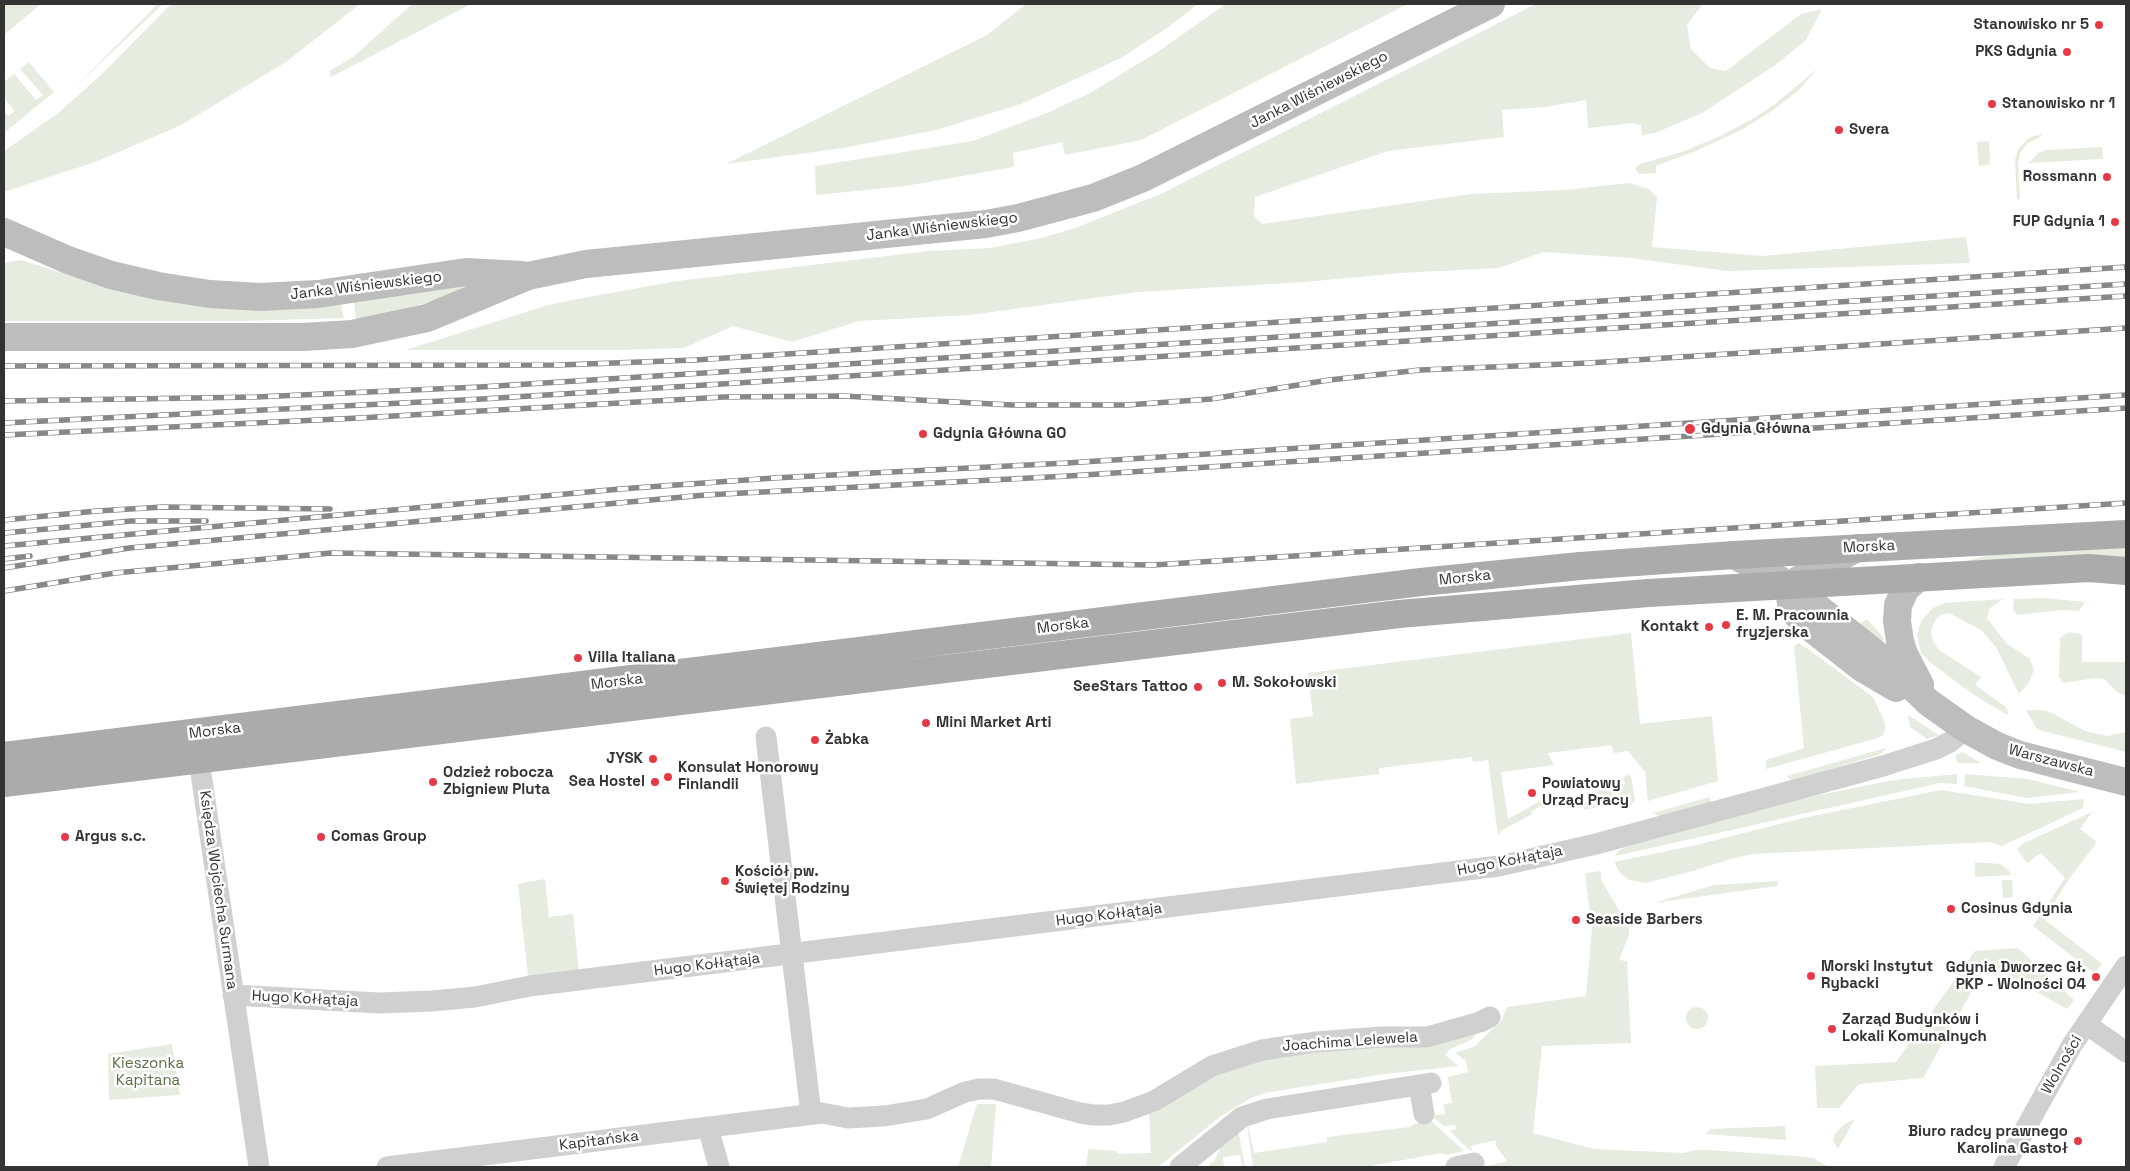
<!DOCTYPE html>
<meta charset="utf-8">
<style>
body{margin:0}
#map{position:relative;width:2130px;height:1171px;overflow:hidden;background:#fff;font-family:"Space Grotesk",sans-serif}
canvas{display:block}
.frame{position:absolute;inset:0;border:5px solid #333;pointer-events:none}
</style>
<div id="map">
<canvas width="2130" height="1171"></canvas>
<div class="frame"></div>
</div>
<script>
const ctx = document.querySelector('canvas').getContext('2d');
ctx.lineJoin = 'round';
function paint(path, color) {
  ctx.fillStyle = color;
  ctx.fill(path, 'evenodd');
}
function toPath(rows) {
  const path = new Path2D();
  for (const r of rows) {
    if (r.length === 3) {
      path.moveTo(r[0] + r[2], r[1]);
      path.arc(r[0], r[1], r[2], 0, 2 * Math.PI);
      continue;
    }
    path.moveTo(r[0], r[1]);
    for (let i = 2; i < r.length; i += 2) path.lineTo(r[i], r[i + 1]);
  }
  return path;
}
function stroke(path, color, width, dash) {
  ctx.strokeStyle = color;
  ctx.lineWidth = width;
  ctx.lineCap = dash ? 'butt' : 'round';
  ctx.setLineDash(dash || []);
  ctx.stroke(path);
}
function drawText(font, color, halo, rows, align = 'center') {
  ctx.font = font + ' "Space Grotesk",sans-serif';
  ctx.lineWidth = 5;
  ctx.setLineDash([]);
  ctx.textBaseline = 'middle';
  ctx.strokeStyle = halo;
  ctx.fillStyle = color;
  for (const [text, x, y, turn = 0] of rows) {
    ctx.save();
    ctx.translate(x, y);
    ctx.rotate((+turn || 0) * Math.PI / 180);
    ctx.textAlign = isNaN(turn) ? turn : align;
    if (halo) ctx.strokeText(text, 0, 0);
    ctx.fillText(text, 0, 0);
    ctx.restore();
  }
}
paint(toPath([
 [4,4,41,4,4,35],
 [155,4,163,4,72,90,156,6],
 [171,4,360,4,286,62,181,125,98,161,4,192,4,151,57,114,102,74],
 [412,4,471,4,331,77,329,71,352,58],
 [1026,4,1198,4,1167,28,1121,58,1021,104,936,130,843,148,726,164,987,35],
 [1226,4,1408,4,1141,140,1065,155,1062,142,1013,153,1014,167,905,186,816,195,815,166,973,141,1047,113,1090,93,1156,53],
 [1536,4,1703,4,1687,25,1691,49,1710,68,1726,71,1801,14,1822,9,1806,40,1774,66,1702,113,1655,133,1642,135,1641,125,1633,123,1588,128,1586,100,1546,107,1502,110,1504,137,1388,151,1255,197,1254,216,1262,224,1471,194,1564,190,1629,183,1649,189,1657,198,1652,247,1763,256,1966,237,1970,263,1727,271,1631,258,1543,252,1499,268,1400,273,1305,282,1138,292,970,315,859,321,792,342,733,326,684,348,621,350,406,350,548,305,588,297,678,281,929,251,990,248,1042,238,1075,228,1163,193],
 [29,62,54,92,4,133,4,111,8,116,15,111,4,98,4,82,14,74,36,100,43,95,20,69],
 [1817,69,1799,90,1772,111,1743,129,1696,151,1656,166,1656,173,1639,174,1636,170,1635,168,1640,164,1685,151,1720,136,1756,117,1775,104],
 [2043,134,2039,138,2028,143,2020,153,2018,165,2020,199,2017,199,2015,160,2018,149,2030,137],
 [1989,141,1990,164,1979,166,1977,142],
 [2102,147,2103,159,2029,163,2038,153,2047,150],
 [21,260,103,286,341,304,344,318,245,321,4,321,4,263],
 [471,283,472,288,393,313,356,320,354,302],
 [2126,546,2126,557,1940,565,1967,561,2007,550],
 [2044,598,2085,602,2079,611,2062,610,2017,615,2013,609,2014,599],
 [2003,599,1990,608,1987,618,2007,644,2030,659,2034,670,2028,684,2019,694,1996,647,1981,630,1949,613,1940,615,1934,622,1931,631,1932,639,1939,650,1981,677,1975,685,2006,707,2009,716,1974,695,1931,663,1921,653,1917,636,1921,621,1933,608,1945,603],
 [1867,619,1884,638,1883,641,1880,642,1857,626],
 [2070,632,2082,635,2082,662,2126,662,2126,696,2117,692,2104,679,2095,678,2063,683,2059,677,2060,638],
 [1631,633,1640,724,1712,716,1718,781,1648,801,1645,772,1628,751,1614,753,1611,745,1548,753,1554,765,1501,772,1508,819,1544,799,1548,806,1543,808,1541,806,1531,812,1533,814,1502,830,1498,836,1488,760,1473,762,1472,757,1379,768,1379,774,1296,784,1290,719,1313,716,1308,673],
 [1798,643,1808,649,1873,697,1885,723,1885,728,1883,735,1878,738,1766,769,1766,760,1804,748,1794,647],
 [2026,710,2041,710,2050,712,2085,731,2107,736,2126,732,2126,752,2042,731,2036,728],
 [1908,715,1939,735,1927,739,1910,727],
 [1886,748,1883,752,1878,755,1791,781,1787,776],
 [1962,752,1981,763,1958,763,1955,756],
 [1629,774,1632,781,1635,800,1629,808,1614,805,1612,802,1625,783,1623,777],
 [1957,774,1957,784,1940,783,1615,856,1618,851,1626,847,1804,798,1894,780],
 [1965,774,2028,779,2080,792,2027,798,1964,786],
 [1609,777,1619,784,1605,805,1585,810,1582,805,1595,795],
 [1941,790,2029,804,2084,799,2083,808,2002,846,1989,842,1754,854,1734,858,1686,873,1646,883,1629,880,1620,873,1614,862,1697,845,1803,818],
 [1710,797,1711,803,1662,818,1653,813],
 [2092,812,2080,829,2097,842,2069,879,2044,919,2102,964,2095,974,2033,926,2065,878,2041,853,2027,863,2017,849,2024,843],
 [1975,862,2000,864,2009,871,2011,875,1975,877],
 [1601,871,1601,880,1629,927,1629,935,1619,960,1627,961,1631,1043,1542,1046,1533,1133,1594,1149,1684,1153,1696,1150,1710,1150,1795,1156,1813,1158,1829,1167,1485,1167,1507,1161,1496,1146,1496,1140,1471,1146,1472,1150,1469,1150,1450,1131,1456,1129,1455,1125,1444,1126,1431,1116,1445,1114,1444,1104,1452,1103,1448,1077,1468,1072,1466,1061,1455,1053,1475,1046,1501,1021,1507,1007,1586,996,1592,928,1585,873],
 [545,879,549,917,573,914,579,970,528,976,518,884],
 [2002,880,2012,880,2013,897,2003,898],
 [1778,881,1777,886,1653,903,1715,885],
 [2018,948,2074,1000,2067,1009,1987,964,1923,1078,1859,1084,1839,1108,1817,1108,1815,1066,1896,1062,1975,951],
 [1697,1018,11],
 [1482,1029,1471,1040,1450,1049,1445,1055,1459,1066,1385,1074,1269,1092,1251,1098,1221,1116,1158,1167,1086,1167,1088,1149,1117,1151,1117,1154,1151,1153,1149,1111,1222,1070,1268,1056],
 [172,1044,180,1095,109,1100,108,1054],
 [977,1104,996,1104,991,1167,958,1167],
 [1259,1118,1259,1123,1248,1125,1254,1153,1327,1142,1327,1137,1410,1127,1416,1123,1427,1123,1428,1118,1464,1151,1445,1155,1442,1153,1365,1167,1253,1167,1247,1124],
 [1855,1119,1838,1149,1833,1141,1835,1134,1843,1125],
 [1785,1126,1786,1140,1706,1134,1710,1129],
 [1238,1129,1245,1167,1242,1167,1240,1155,1223,1157,1224,1167,1209,1167,1209,1164,1214,1161,1224,1141]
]), '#e6ecdf');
stroke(toPath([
 [766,737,811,1114],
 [199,760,259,1167],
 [233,995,379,1003,432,1001,475,997,530,986,1499,866,1596,844,1883,766,1936,749,1950,742,1966,729],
 [2086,1024,2126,1052],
 [1419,1085,1424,1114],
 [708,1127,719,1167],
 [387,1167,822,1113,848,1118,884,1116,927,1109,965,1092,979,1089,994,1089,1080,1113,1093,1115,1109,1115,1124,1112,1154,1101,1212,1066,1262,1050,1316,1042,1381,1037,1427,1037,1480,1022,1490,1017],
 [1180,1167,1242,1117,1267,1109,1431,1083],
 [1456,1167,1474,1163],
 [2004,1167,2072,1045,2126,966]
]), '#d0d0d0', 21);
stroke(toPath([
 [4,232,68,260,111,275,158,286,210,294,260,297,318,294,466,272,522,275],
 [4,337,303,337,352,334,427,318,528,276,586,264,986,224,1018,218,1093,198,1143,178,1491,4],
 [1734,555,1789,585,1891,666,1928,702,1966,729,1997,746,2020,755,2126,782],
 [1919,577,1906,588,1898,605,1897,621,1900,641,1904,654,1920,685],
 [1789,585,1857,548],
 [1789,589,1791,604,1796,614,1806,624,1862,668,1896,688]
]), '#bdbdbd', 28);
stroke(toPath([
 [4,756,1421,582,1580,566,1734,555,2126,534],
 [4,783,1399,614,1648,593,2089,568,2126,571]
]), '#ababab', 28);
const rail = toPath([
 [4,366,559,365,695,360,2126,267],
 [4,401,256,397,480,387,2126,284],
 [4,423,482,399,2126,296],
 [4,435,359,418,724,397,843,396,1012,405,1127,405,1211,399,1329,380,1420,370,1589,363,2126,328],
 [4,520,97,511,163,507,330,509],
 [4,533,131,521,206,521],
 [4,546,620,489,774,478,1067,463,2126,395],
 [4,559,30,556],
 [4,568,129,548,705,495,1068,476,2126,408],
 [4,591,115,573,331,553,1153,565,2126,503]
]);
stroke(rail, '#888', 5.5);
stroke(rail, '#fff', 4, [11]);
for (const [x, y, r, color] of [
 [2099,25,5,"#e63946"],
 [2067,52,5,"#e63946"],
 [1992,104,5,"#e63946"],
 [1839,130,5,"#e63946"],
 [2107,177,5,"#e63946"],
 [2115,222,5,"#e63946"],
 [1690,429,6,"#e63946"],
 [923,434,5,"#e63946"],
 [1726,625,5,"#e63946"],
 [1709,627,5,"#e63946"],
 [578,658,5,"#e63946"],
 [1222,683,5,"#e63946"],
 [1198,687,5,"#e63946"],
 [926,723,5,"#e63946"],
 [815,740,5,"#e63946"],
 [653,759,5,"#e63946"],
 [668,777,5,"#e63946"],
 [433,782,5,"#e63946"],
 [655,782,5,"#e63946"],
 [1532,793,5,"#e63946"],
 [65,837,5,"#e63946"],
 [321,837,5,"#e63946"],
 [725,881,5,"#e63946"],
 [1951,909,5,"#e63946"],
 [1576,920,5,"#e63946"],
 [1811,976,5,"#e63946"],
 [2096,977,5,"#e63946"],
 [1832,1029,5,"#e63946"],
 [2078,1141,5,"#e63946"]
]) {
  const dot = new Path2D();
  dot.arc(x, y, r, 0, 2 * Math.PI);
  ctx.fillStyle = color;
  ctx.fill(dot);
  stroke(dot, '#fff', 2);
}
drawText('bold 15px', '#333', '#fff', [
 ["Stanowisko nr 5",2089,25,"right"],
 ["PKS Gdynia",2057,52,"right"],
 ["Stanowisko nr 1",2002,104],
 ["Svera",1849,130],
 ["Rossmann",2097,177,"right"],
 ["FUP Gdynia 1",2105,222,"right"],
 ["Gdynia Główna",1701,429],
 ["Gdynia Główna GO",933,434],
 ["E. M. Pracownia",1736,616],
 ["fryzjerska",1736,633],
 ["Kontakt",1699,627,"right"],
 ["Villa Italiana",588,658],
 ["M. Sokołowski",1232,683],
 ["SeeStars Tattoo",1188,687,"right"],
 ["Mini Market Arti",936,723],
 ["Żabka",825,740],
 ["JYSK",643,759,"right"],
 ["Konsulat Honorowy",678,768],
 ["Finlandii",678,785],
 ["Odzież robocza",443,773],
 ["Zbigniew Pluta",443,790],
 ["Sea Hostel",645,782,"right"],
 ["Powiatowy",1542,784],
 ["Urząd Pracy",1542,801],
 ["Argus s.c.",75,837],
 ["Comas Group",331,837],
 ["Kościół pw.",735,872],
 ["Świętej Rodziny",735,889],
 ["Cosinus Gdynia",1961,909],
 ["Seaside Barbers",1586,920],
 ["Morski Instytut",1821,967],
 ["Rybacki",1821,984],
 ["Gdynia Dworzec Gł.",2086,968,"right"],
 ["PKP - Wolności 04",2086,985,"right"],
 ["Zarząd Budynków i",1842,1020],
 ["Lokali Komunalnych",1842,1037],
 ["Biuro radcy prawnego",2068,1132,"right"],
 ["Karolina Gastoł",2068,1149,"right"]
], 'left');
drawText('15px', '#333', '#fff', [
 ["Janka Wiśniewskiego",1319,90,-27],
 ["Janka Wiśniewskiego",942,227,-7],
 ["Janka Wiśniewskiego",366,286,-7],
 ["Morska",1869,547,-3],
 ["Morska",1465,578,-6],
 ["Morska",1063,626,-7],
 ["Morska",617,682,-7],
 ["Morska",215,731,-7],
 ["Warszawska",2051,761,15],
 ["Hugo Kołłątaja",1510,861,-11],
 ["Księdza Wojciecha Surmana",218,890,82],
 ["Hugo Kołłątaja",1109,915,-7],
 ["Hugo Kołłątaja",707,965,-7],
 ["Hugo Kołłątaja",305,999,3],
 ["Joachima Lelewela",1350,1042,-4],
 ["Wolności",2062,1065,-60],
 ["Kapitańska",599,1141,-7]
]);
drawText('15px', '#56703f', '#fff', [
 ["Kieszonka",148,1064],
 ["Kapitana",148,1081]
]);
</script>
